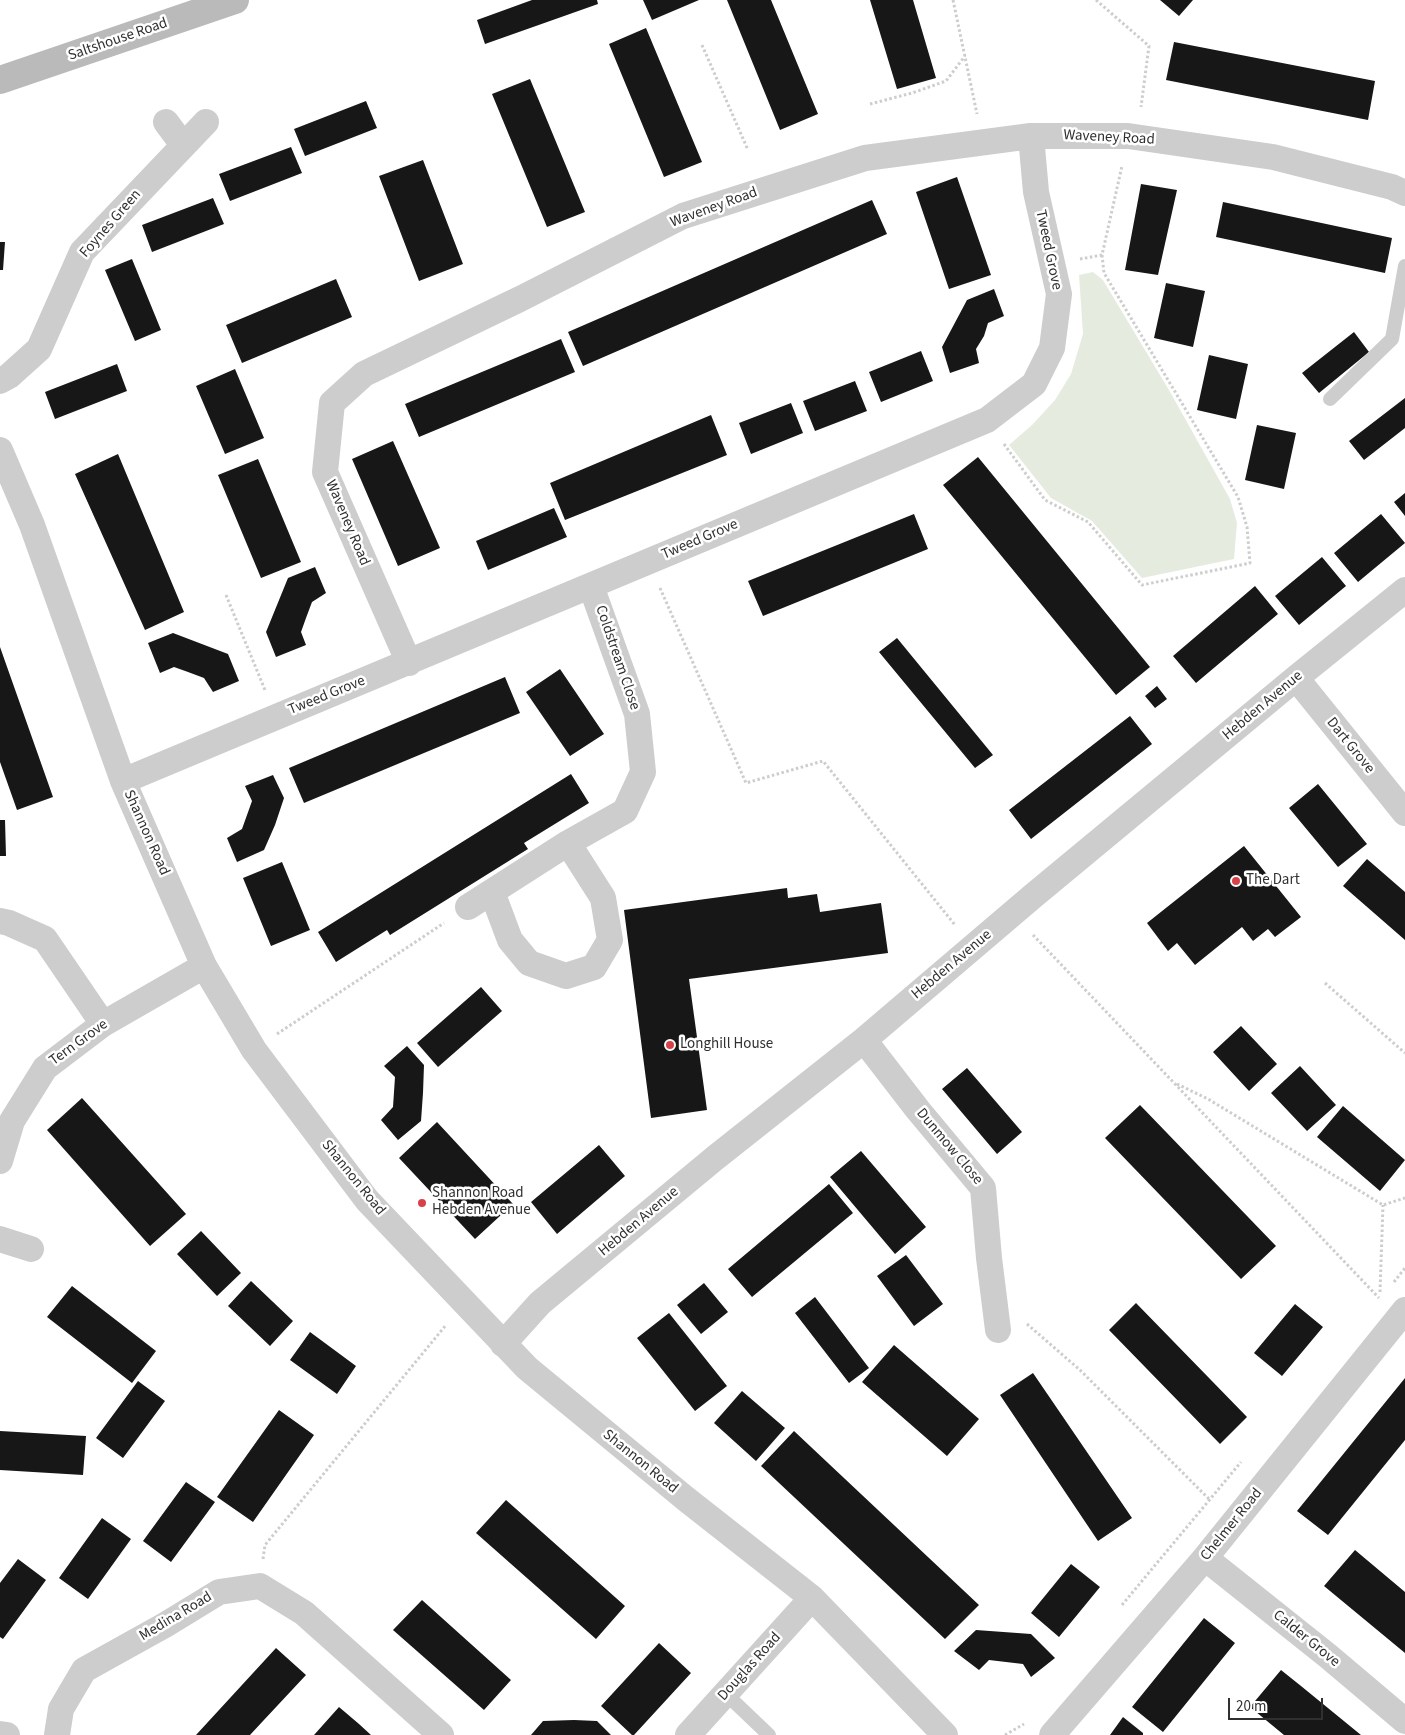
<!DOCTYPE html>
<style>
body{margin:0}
#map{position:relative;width:1405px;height:1735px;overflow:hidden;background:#fff;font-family:"Source Sans 3",sans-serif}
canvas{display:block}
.scale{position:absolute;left:1228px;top:1698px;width:95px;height:22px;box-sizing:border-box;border:2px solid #303030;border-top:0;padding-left:6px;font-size:15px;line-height:18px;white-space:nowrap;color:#303030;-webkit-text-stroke:4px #fff;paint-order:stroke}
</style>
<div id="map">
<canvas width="1405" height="1735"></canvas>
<div class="scale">20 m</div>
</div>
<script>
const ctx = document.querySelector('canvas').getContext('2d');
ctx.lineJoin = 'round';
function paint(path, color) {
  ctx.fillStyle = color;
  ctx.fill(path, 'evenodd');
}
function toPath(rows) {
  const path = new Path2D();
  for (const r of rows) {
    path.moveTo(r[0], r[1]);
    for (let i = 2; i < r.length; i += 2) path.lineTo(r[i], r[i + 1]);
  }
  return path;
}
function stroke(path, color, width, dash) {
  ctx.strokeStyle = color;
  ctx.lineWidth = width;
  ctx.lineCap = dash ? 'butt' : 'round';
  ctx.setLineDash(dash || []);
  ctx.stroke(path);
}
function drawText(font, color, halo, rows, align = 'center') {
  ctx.font = font + ' "Source Sans 3",sans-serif';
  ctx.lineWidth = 5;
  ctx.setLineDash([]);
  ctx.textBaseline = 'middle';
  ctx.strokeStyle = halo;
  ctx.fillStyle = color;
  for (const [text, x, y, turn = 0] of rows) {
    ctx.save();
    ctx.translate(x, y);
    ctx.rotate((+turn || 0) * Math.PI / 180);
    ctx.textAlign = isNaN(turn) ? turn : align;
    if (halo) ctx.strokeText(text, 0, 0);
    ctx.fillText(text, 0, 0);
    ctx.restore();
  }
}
paint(toPath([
 [1093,272,1103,280,1169,390,1230,499,1237,523,1234,559,1142,578,1092,521,1051,498,1009,445,1032,425,1055,400,1071,374,1083,334,1079,275]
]), '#e5ecdf');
paint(toPath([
 [532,0,597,0,598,4,485,44,477,20],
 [643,0,699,0,652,20],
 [727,0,771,0,818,114,780,130],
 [870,0,913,0,936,78,897,89],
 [1160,0,1193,0,1179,16],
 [646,28,702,162,664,177,609,44],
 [1174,42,1375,81,1368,120,1166,80],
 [530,79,585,212,547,227,492,94],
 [366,101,377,128,305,156,294,129],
 [291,147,302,173,230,201,219,174],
 [423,160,463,264,419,281,379,176],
 [957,177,991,275,949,289,916,192],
 [1141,184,1177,190,1158,275,1125,270],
 [213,198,224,224,152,252,142,225],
 [872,200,887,234,583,366,568,332],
 [1223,202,1392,238,1385,273,1216,237],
 [0,242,5,242,3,270,0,270],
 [132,259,161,330,135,341,105,270],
 [336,279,352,317,242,363,226,325],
 [1166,283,1205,291,1193,347,1154,338],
 [994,289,1004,316,988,323,984,336,976,349,979,363,950,373,942,347,967,300],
 [1354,332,1369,352,1319,393,1302,373],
 [561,339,575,372,419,437,405,404],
 [921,351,933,381,881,402,869,372],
 [1209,355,1248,364,1236,419,1197,410],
 [117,364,127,391,55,419,45,392],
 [235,369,264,438,225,454,196,386],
 [855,381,867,411,815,431,803,401],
 [1405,398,1405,428,1364,460,1349,441],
 [791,403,803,433,751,454,739,423],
 [711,415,727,455,565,520,550,483],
 [1257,425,1296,433,1284,489,1245,480],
 [393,441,440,548,398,566,352,459],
 [118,454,184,612,145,630,75,474],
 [978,457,1150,667,1116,695,943,485],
 [258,459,301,562,261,578,218,475],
 [1405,493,1405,516,1394,502],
 [554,508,567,537,488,570,476,541],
 [914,514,928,549,763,616,748,581],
 [1381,514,1405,543,1358,582,1334,553],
 [1322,557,1346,586,1299,625,1275,596],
 [315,567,326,593,312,602,306,618,301,632,306,645,276,657,266,632,288,578],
 [1255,586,1278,614,1196,683,1173,656],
 [173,633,228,654,239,681,213,692,204,678,188,672,174,667,160,673,148,643],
 [897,638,993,755,975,768,879,652],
 [0,647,53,797,17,810,0,762],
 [560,669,604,734,570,756,526,692],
 [505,677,520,713,304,803,289,768],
 [1157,686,1167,699,1155,708,1145,696],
 [1130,716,1152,744,1031,839,1009,810],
 [571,774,589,803,524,843,528,849,390,935,387,930,336,962,318,932],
 [273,775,284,798,275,825,264,850,237,862,227,838,242,829,252,801,245,786],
 [1318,784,1367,844,1338,867,1289,808],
 [0,820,5,820,6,856,0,856],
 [1244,846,1301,917,1275,937,1268,929,1253,941,1242,927,1195,965,1177,943,1168,951,1147,923],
 [1367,859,1405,892,1405,940,1343,886],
 [282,862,310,930,271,946,243,878],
 [787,888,788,898,817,894,820,912,881,903,888,953,689,979,707,1110,651,1118,624,910],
 [481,987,502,1011,438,1067,417,1043],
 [1241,1026,1277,1064,1249,1091,1213,1052],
 [407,1046,424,1065,423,1093,421,1121,398,1140,381,1120,393,1107,395,1077,384,1066],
 [1300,1066,1336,1105,1307,1131,1271,1093],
 [967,1068,1022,1132,997,1154,942,1089],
 [82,1098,186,1214,150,1246,47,1130],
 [1140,1105,1276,1246,1241,1279,1105,1138],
 [1343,1106,1405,1160,1380,1191,1317,1137],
 [437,1122,513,1204,475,1239,399,1158],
 [599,1145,625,1176,557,1234,531,1202],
 [861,1151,926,1227,895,1254,830,1177],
 [829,1184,853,1213,752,1297,728,1269],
 [201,1231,241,1273,217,1296,177,1254],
 [906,1255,943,1304,914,1326,877,1276],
 [251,1281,293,1321,270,1346,228,1306],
 [704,1283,728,1312,701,1334,677,1305],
 [72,1286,156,1351,132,1383,47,1317],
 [815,1297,869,1368,849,1383,795,1313],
 [1136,1303,1247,1417,1220,1444,1109,1330],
 [1295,1304,1323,1327,1282,1376,1254,1353],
 [669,1313,727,1386,695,1411,637,1338],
 [310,1332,356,1366,337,1394,290,1360],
 [894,1345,979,1419,947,1456,862,1382],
 [1033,1373,1132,1518,1098,1541,1000,1395],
 [1405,1378,1405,1440,1328,1535,1297,1511],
 [138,1381,165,1401,123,1458,96,1438],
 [742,1391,785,1428,756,1461,714,1423],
 [279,1410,314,1435,253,1522,217,1497],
 [0,1431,86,1436,83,1475,0,1470],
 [794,1431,979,1605,945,1639,761,1466],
 [186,1482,215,1502,171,1562,143,1541],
 [506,1500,625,1606,596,1639,476,1533],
 [102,1518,131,1539,88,1599,59,1578],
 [1355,1550,1405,1592,1405,1653,1324,1586],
 [18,1559,46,1580,3,1639,0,1637,0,1583],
 [1071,1564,1100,1587,1059,1637,1031,1613],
 [422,1600,511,1680,484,1710,393,1630],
 [1204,1618,1235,1643,1163,1732,1132,1707],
 [976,1630,1031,1634,1055,1658,1031,1677,1023,1664,989,1660,979,1670,954,1651],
 [659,1643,691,1673,634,1735,632,1735,601,1706],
 [276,1648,306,1675,263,1721,250,1735,196,1735],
 [1281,1670,1301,1686,1361,1735,1284,1735,1250,1707],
 [339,1707,359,1724,371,1735,314,1735],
 [1123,1717,1143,1733,1143,1735,1110,1735],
 [574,1720,597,1721,611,1735,531,1735,543,1721]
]), '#171717');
stroke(toPath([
 [953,0,977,114],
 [1096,0,1149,46,1141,107],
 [702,45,748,150],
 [870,104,912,93,946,81,965,56],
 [1080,259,1102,255,1122,166],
 [1004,444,1045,500,1088,522,1142,585,1250,563,1247,527,1238,497,1104,273,1102,255],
 [660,588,746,783,823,761,955,925],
 [226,595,265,690],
 [1033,935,1379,1298],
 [1325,983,1405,1053],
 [277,1034,444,923],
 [1177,1084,1208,1099,1383,1205,1405,1198],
 [1394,1282,1405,1268],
 [1380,1292,1383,1205],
 [1027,1324,1080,1370,1210,1500],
 [263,1559,265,1545,446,1325],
 [1122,1605,1241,1462],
 [1005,1735,1024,1724]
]), '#cdcdcd', 3, [2.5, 2.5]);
stroke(toPath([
 [1330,399,1392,339,1405,266],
 [726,1694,769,1735]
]), '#cdcdcd', 14);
stroke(toPath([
 [166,122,183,145],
 [0,381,9,376,39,349,82,252,206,122],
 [0,450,32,525,123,781,204,966,254,1050,367,1200,527,1368,686,1499,812,1598,945,1735],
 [409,663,325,472,332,403,364,374,520,299,683,216,865,158,1031,136,1128,136,1273,157,1392,187,1405,193],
 [1296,678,1405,813],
 [123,781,987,420,1034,384,1052,348,1059,294,1036,192,1031,136],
 [492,892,510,940,529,963,566,976,594,967,610,940,603,898,568,843],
 [468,907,568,843,625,811,643,772,637,714,591,586],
 [0,921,9,923,45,939,103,1024],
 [864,1040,918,1110,983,1188,989,1258,998,1330],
 [0,1161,12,1121,45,1068,103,1024,204,966],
 [0,1239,31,1249],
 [503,1344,540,1303,715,1158,864,1040,1033,896,1296,678,1405,590],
 [1205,1558,1328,1656,1405,1721],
 [0,1734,7,1735],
 [57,1735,61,1709,84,1670,165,1625,219,1592,260,1586,304,1613,441,1735],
 [688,1735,812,1598],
 [1052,1735,1205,1558,1405,1310]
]), '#cdcdcd', 26);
stroke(toPath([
 [0,80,235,0]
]), '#bababa', 28);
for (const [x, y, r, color] of [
 [1236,881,5,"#d74248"],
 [670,1045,5,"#d74248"],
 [422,1203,5,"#d74248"]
]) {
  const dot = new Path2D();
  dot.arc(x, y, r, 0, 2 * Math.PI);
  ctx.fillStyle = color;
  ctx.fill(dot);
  stroke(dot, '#fff', 2);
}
drawText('15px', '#303030', '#fff', [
 ["Saltshouse Road",118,40,-19],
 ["Waveney Road",1109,138,3],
 ["Waveney Road",714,208,-20],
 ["Foynes Green",111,224,-49],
 ["Tweed Grove",1048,250,78],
 ["Waveney Road",347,523,67],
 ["Tweed Grove",700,540,-23],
 ["Coldstream Close",617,658,71],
 ["Tweed Grove",327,696,-22],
 ["Hebden Avenue",1263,706,-40],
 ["Dart Grove",1350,746,51],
 ["Shannon Road",146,833,66],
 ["Hebden Avenue",952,965,-40],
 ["Tern Grove",79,1043,-36],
 ["Dunmow Close",949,1147,50],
 ["Shannon Road",353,1178,51],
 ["Hebden Avenue",639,1222,-40],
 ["Shannon Road",640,1462,39],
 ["Chelmer Road",1232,1525,-51],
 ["Medina Road",176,1617,-31],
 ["Calder Grove",1306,1639,39],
 ["Douglas Road",750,1667,-48]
]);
drawText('15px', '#303030', '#fff', [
 ["The Dart",1246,881],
 ["Longhill House",680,1045],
 ["Shannon Road",432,1194],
 ["Hebden Avenue",432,1211]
], 'left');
</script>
